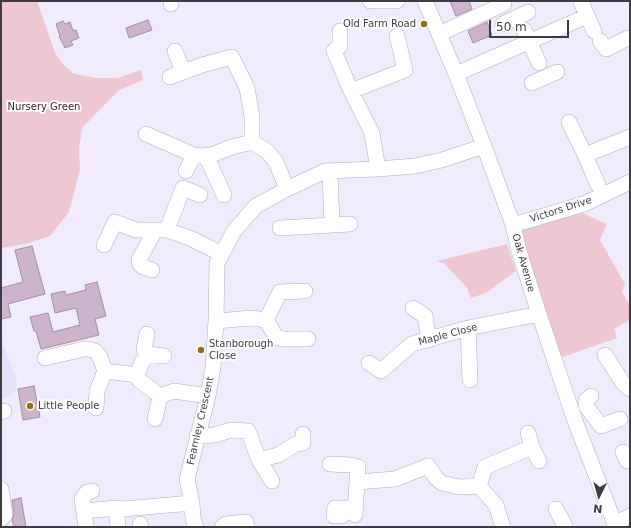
<!DOCTYPE html>
<style>
body{margin:0}
#map{position:relative;width:631px;height:528px;overflow:hidden;background:#f0ebfd;font-family:"DejaVu Sans",sans-serif}
canvas{display:block}
.frame{position:absolute;inset:0;border:2px solid #3e3c43;pointer-events:none}
.north{position:absolute;left:579px;top:476px;width:40px;height:40px;-webkit-text-stroke:3px #fff;paint-order:stroke;rotate:185deg;font-size:11px;font-weight:700;line-height:16px;text-align:center;color:#3e3c43}
.north::after{content:'';display:block;margin:auto;width:14px;height:18px;background:#3e3c43;clip-path:polygon(50% 0,100% 100%,50% 72%,0 100%)}
.scale{position:absolute;left:489px;top:20px;width:80px;height:18px;box-sizing:border-box;border:2px solid #3e3c43;border-top:0;padding-left:5px;font-size:12px;line-height:14px;white-space:nowrap;color:#3e3c43;-webkit-text-stroke:3px #fff;paint-order:stroke}
</style>
<div id="map">
<canvas width="631" height="528"></canvas>
<div class="frame"></div>
<div class="north">N</div>
<div class="scale">50 m</div>
</div>
<script>
const ctx = document.querySelector('canvas').getContext('2d');
ctx.lineJoin = 'round';
function paint(path, color) {
  ctx.fillStyle = color;
  ctx.fill(path, 'evenodd');
}
function toPath(rows) {
  const path = new Path2D();
  for (const r of rows) {
    path.moveTo(r[0], r[1]);
    for (let i = 2; i < r.length; i += 2) path.lineTo(r[i], r[i + 1]);
  }
  return path;
}
function stroke(path, color, width, dash) {
  ctx.strokeStyle = color;
  ctx.lineWidth = width;
  ctx.lineCap = dash ? 'butt' : 'round';
  ctx.setLineDash(dash || []);
  ctx.stroke(path);
}
function drawText(font, color, halo, rows, align = 'center') {
  ctx.font = font + ' "DejaVu Sans",sans-serif';
  ctx.lineWidth = 4;
  ctx.setLineDash([]);
  ctx.textBaseline = 'middle';
  ctx.strokeStyle = halo;
  ctx.fillStyle = color;
  for (const [text, x, y, turn = 0] of rows) {
    ctx.save();
    ctx.translate(x, y);
    ctx.rotate((+turn || 0) * Math.PI / 180);
    ctx.textAlign = isNaN(turn) ? turn : align;
    if (halo) ctx.strokeText(text, 0, 0);
    ctx.fillText(text, 0, 0);
    ctx.restore();
  }
}
paint(toPath([
 [1,339,17,380,15,392,6,398,1,399]
]), '#e7e0fa');
paint(toPath([
 [1,1,37,1,55,53,64,65,74,74,97,78,117,78,141,70,143,80,119,90,82,128,79,149,80,170,69,212,50,236,26,244,1,248],
 [582,213,607,224,600,240,625,284,622,292,630,305,630,320,614,329,617,338,557,359,520,230],
 [507,244,516,271,486,293,471,298,467,288,445,264,437,261]
]), '#edc8d3');
const building = toPath([
 [450,1,469,1,472,9,456,16,450,1],
 [148,20,152,30,129,38,126,28,148,20],
 [63,21,65,24,70,22,73,31,76,30,79,38,71,41,73,45,65,48,59,36,60,36,56,24,63,21],
 [487,22,492,35,473,43,468,31,487,22],
 [32,246,45,294,8,304,11,317,1,319,1,288,23,282,15,250,32,246],
 [97,282,106,316,95,319,99,335,41,349,36,331,34,331,30,317,48,313,53,332,80,325,76,308,55,313,51,294,65,291,66,295,86,290,85,285,97,282],
 [34,386,40,417,23,420,18,389,34,386],
 [21,498,26,527,14,527,12,520,14,514,12,500,21,498]
]);
paint(building, '#ceb3cc');
stroke(building, '#9f919e', 1);
const minor = toPath([
 [370,1,397,1],
 [425,1,456,74,484,146,513,225,519,251,539,314,575,421,616,527],
 [581,2,594,31],
 [171,4,171,1],
 [503,24,528,12],
 [524,30,539,63],
 [340,31,340,46,334,51,351,91],
 [439,34,504,4],
 [600,41,606,49,628,38],
 [175,51,183,72],
 [456,74,587,16],
 [170,77,202,65,232,57,247,88,252,116,252,142],
 [532,83,557,72],
 [569,122,585,155,598,185],
 [146,134,194,155,200,156,211,155,232,147,252,142,267,151,276,162,287,189],
 [585,155,630,137],
 [206,156,224,195],
 [378,169,372,133,351,91,405,70,397,36],
 [186,171,194,155],
 [330,171,332,224],
 [513,225,584,204,630,182],
 [280,228,350,224],
 [167,230,183,188,200,195],
 [104,245,115,222,136,230,167,230,192,239,222,254],
 [152,270,143,267,140,264,139,260,155,230],
 [413,308,425,316,429,340],
 [266,320,276,337,283,339,308,339],
 [216,321,252,318,266,320,280,292,305,291],
 [468,328,470,380],
 [147,334,144,349,149,354],
 [605,355,623,383,630,389],
 [45,358,84,349,89,349,95,351,100,357,105,371],
 [369,363,381,371,412,344,468,328,539,314],
 [137,375,142,362,149,354,164,356],
 [591,396,586,400,586,406,601,426,620,419],
 [96,408,97,391,105,371,137,375,139,380,160,396,174,391,208,396],
 [1,412,4,411],
 [155,419,160,396],
 [528,433,532,447],
 [197,436,215,435,231,430,248,431,259,460,272,481],
 [623,452,627,461],
 [259,460,278,455,296,444,303,443,303,434],
 [330,464,351,465,358,467,357,482,395,479,428,466,436,478,442,483,459,487,479,486,496,505,503,527],
 [479,486,485,467,532,447,539,461],
 [1,489,5,515,1,519],
 [116,508,118,527],
 [556,509,565,526,564,527],
 [84,511,116,508,123,509,192,503],
 [355,515,357,482],
 [342,516,334,516,335,508,355,508],
 [615,523,630,516],
 [140,524,141,527],
 [86,527,82,499,87,492,92,491],
 [196,527,193,519,192,503,187,479,208,396,213,367,216,321,217,263,234,231,256,206,287,189,325,171,378,169,415,166,442,160,484,146],
 [222,527,226,524,246,522,247,527]
]);
stroke(minor, '#b1acbe', 16);
stroke(minor, '#fff', 15);
for (const [x, y, r, color] of [
 [424,24,4,"#927117"],
 [201,350,4,"#927117"],
 [30,406,4,"#927117"]
]) {
  const dot = new Path2D();
  dot.arc(x, y, r, 0, 2 * Math.PI);
  ctx.fillStyle = color;
  ctx.fill(dot);
  stroke(dot, '#fff', 1.5);
}
drawText('10px', '#3e3c43', '#fff', [
 ["Old Farm Road",416,24,"right"],
 ["Stanborough",209,344],
 ["Close",209,356],
 ["Little People",38,406]
], 'left');
drawText('10px', '#451629', '#fff', [
 ["Nursery Green",44,107]
]);
drawText('10px', '#3e3c43', '#fff', [
 ["Victors Drive",561,210,-18],
 ["Oak Avenue",523,263,74],
 ["Maple Close",448,335,-15],
 ["Fearnley Crescent",201,421,-77]
]);
</script>
